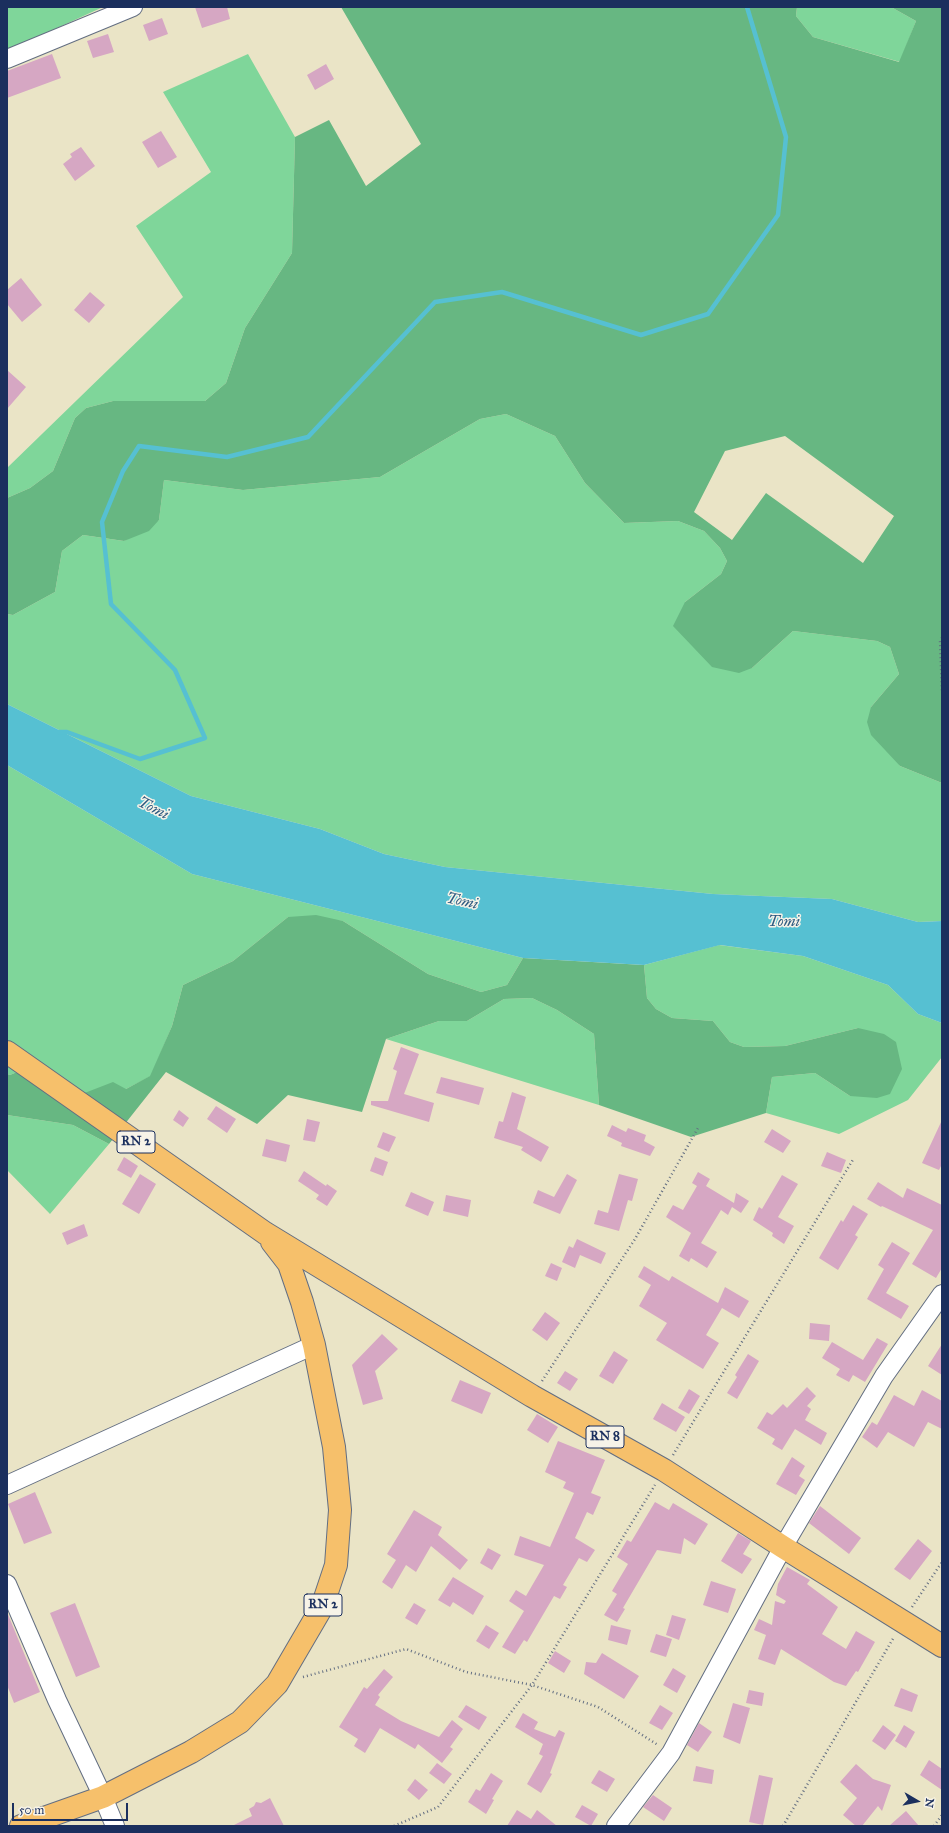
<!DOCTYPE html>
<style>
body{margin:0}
#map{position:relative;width:949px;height:1833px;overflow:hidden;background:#eae4c6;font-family:"IM FELL Great Primer",serif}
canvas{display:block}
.frame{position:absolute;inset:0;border:8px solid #1b2f5e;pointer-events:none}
.north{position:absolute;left:897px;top:1781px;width:40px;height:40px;-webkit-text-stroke:3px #f7f3e8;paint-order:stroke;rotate:99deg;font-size:11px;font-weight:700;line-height:16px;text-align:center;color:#1b2f5e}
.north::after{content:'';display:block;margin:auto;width:14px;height:18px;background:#1b2f5e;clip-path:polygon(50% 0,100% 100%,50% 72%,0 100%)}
.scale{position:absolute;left:12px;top:1803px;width:116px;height:18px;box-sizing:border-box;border:2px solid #1b2f5e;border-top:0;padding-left:5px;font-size:12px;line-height:14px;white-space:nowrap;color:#1b2f5e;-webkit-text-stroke:3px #f7f3e8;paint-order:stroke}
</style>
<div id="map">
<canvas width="949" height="1833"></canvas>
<div class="frame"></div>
<div class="north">N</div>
<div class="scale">50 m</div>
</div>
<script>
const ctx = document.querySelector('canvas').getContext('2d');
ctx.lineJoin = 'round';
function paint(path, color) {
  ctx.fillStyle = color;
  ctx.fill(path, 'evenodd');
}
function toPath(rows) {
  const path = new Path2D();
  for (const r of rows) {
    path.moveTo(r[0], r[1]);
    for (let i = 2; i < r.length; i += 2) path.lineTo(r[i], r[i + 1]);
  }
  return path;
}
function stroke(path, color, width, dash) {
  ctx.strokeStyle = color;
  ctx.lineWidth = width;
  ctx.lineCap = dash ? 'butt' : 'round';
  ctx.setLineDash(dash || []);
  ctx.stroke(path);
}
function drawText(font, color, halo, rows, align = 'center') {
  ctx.font = font + ' "IM FELL Great Primer",serif';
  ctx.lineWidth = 3;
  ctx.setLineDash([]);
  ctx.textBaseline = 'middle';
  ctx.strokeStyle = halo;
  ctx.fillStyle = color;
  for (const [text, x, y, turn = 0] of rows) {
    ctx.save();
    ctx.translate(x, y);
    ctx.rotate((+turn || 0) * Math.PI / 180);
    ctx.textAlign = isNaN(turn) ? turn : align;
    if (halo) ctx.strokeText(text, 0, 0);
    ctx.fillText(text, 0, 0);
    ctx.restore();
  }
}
paint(toPath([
 [7,7,103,7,7,51],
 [797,7,891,7,916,21,900,62,813,37,796,16],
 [248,54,295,137,292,253,245,328,226,383,205,401,113,401,86,408,75,418,53,471,30,488,7,498,7,468,183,297,136,226,211,172,163,92],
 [506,414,555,436,585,483,624,523,678,521,704,531,720,548,727,561,721,574,685,602,752,668,793,631,877,641,890,647,899,674,871,707,900,766,942,783,942,921,918,922,832,899,713,894,445,867,384,854,320,829,191,796,7,704,7,614,13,615,55,592,62,551,83,535,124,541,159,520,164,480,243,490,380,477,480,419],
 [7,765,192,874,523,958,507,985,481,992,428,974,343,921,288,917,233,961,183,985,172,1026,151,1076,126,1089,82,1094,36,1064,10,1075,7,1074],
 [719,945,803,956,888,985,918,1014,942,1023,942,1057,908,1100,839,1134,766,1113,772,1077,815,1073,850,1096,858,1028,785,1046,744,1047,730,1042,713,1021,672,1018,656,1009,647,998,644,965],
 [532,998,557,1010,594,1034,599,1105,386,1039,439,1021,467,1021,504,999],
 [7,1115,73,1125,109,1144,50,1214,7,1170]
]), '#7fd69a');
paint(toPath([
 [341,7,797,7,796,16,813,37,899,62,916,21,891,7,942,7,942,783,900,766,871,735,867,722,871,707,899,674,890,647,877,641,793,631,752,668,739,673,712,667,673,626,685,602,721,574,727,561,720,548,704,531,678,521,624,523,585,483,555,436,506,414,480,419,380,477,243,490,164,480,159,520,149,531,124,541,83,535,62,551,55,592,13,615,7,614,7,498,30,488,53,471,75,418,86,408,113,401,205,401,226,383,245,328,292,253,295,137,329,120,366,186,421,144],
 [785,436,894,516,863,563,766,493,732,540,694,512,725,451],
 [316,915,343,921,428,974,481,992,507,985,523,958,644,965,647,998,656,1009,672,1018,713,1021,730,1042,744,1047,785,1046,858,1028,884,1034,896,1042,902,1069,890,1094,877,1098,850,1096,815,1073,772,1077,766,1113,691,1137,599,1105,594,1034,557,1010,532,998,504,999,467,1021,439,1021,386,1039,362,1112,288,1095,257,1124,166,1072,109,1144,73,1125,7,1115,7,1074,10,1075,36,1064,82,1094,113,1082,126,1089,150,1076,172,1026,183,985,233,961,288,917]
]), '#67b782');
paint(toPath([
 [7,704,191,796,320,829,384,854,445,867,713,894,832,899,918,922,942,921,942,1023,918,1014,888,985,803,956,720,945,644,965,523,958,192,874,7,765]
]), '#56c0d2');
stroke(toPath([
 [59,732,67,732,140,759,205,738,175,670,111,604,102,522,123,471,139,446,227,457,308,437,435,302,502,292,641,335,708,314,778,215,786,137,747,7]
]), '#56c0d2', 4.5);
paint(toPath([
 [195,7,227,7,230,19,202,28],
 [162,18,168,34,149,41,143,25],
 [108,34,114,52,93,58,87,41],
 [52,54,61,78,7,98,7,71],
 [326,64,334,79,315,90,307,75],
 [161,131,177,157,158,168,142,142],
 [81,147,95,166,75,181,63,164,72,157,70,154],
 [21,278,42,305,22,322,7,304,7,290],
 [90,292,105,305,89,323,74,310],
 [7,370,26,387,7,409],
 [401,1047,419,1054,404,1094,434,1103,429,1122,371,1105,371,1101,388,1101,397,1071,393,1069],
 [441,1077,484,1088,479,1105,436,1093],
 [512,1092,526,1097,517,1129,549,1147,541,1162,521,1150,523,1147,494,1138,499,1121,503,1122],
 [216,1106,236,1119,227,1133,207,1119],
 [179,1110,189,1118,183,1127,173,1120],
 [307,1119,320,1122,315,1142,303,1140],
 [942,1120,942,1164,939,1170,922,1163],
 [612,1125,626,1132,628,1128,646,1135,644,1141,655,1147,650,1156,621,1146,622,1143,607,1136],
 [772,1129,791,1141,783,1153,764,1142],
 [383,1132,396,1137,389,1152,377,1147],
 [266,1139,290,1145,286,1162,262,1156],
 [827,1152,846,1160,841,1173,821,1166],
 [124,1157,138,1166,131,1178,117,1170],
 [375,1157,388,1162,383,1176,370,1171],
 [304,1171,326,1186,327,1184,337,1191,327,1206,316,1199,319,1195,298,1181],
 [698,1172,710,1179,706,1186,734,1203,736,1193,749,1201,741,1213,732,1207,728,1215,721,1210,701,1243,717,1252,707,1268,691,1258,689,1262,679,1256,691,1233,666,1217,673,1205,683,1210,697,1186,692,1183],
 [140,1174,156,1184,139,1214,122,1204],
 [567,1174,577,1180,560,1214,533,1203,538,1190,554,1197],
 [619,1174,638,1179,632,1201,628,1200,619,1231,594,1224,598,1210,608,1213],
 [782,1175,798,1184,778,1217,794,1226,784,1244,772,1236,773,1233,753,1220,759,1207,762,1209],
 [878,1182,903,1198,907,1188,942,1205,942,1268,936,1278,912,1264,933,1230,882,1206,881,1207,867,1199],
 [411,1192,434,1202,428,1216,405,1206],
 [446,1195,471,1200,468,1217,443,1211],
 [853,1205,868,1214,855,1235,858,1237,838,1270,819,1258,841,1220,843,1222],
 [84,1224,88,1236,67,1245,62,1233],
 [577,1239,606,1253,601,1264,580,1255,575,1268,562,1262,569,1246,573,1248],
 [892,1242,910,1253,886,1293,909,1306,901,1319,867,1299,884,1269,878,1265],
 [551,1263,562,1268,557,1281,545,1276],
 [644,1266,669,1281,672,1276,718,1303,725,1287,749,1301,739,1318,722,1308,706,1335,719,1343,703,1369,656,1340,667,1323,639,1306,651,1285,638,1277],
 [545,1312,560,1323,547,1341,532,1330],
 [810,1323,830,1325,829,1341,809,1339],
 [382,1334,398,1349,375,1371,383,1399,363,1405,352,1365],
 [877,1338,888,1344,865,1382,853,1375,849,1382,836,1375,840,1369,822,1358,832,1342,863,1360],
 [942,1344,942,1375,928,1366],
 [614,1351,628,1360,613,1384,599,1376],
 [748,1354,759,1361,737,1399,727,1393,737,1377,735,1375],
 [565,1371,578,1379,570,1391,557,1383],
 [460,1380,491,1393,482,1414,451,1401],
 [807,1387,816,1396,807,1406,811,1409,805,1420,827,1433,821,1445,795,1429,782,1450,772,1444,775,1439,757,1428,767,1412,772,1415,783,1404,787,1408],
 [689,1389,700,1396,689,1414,678,1408],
 [922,1390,942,1401,942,1429,928,1422,914,1447,888,1432,877,1448,862,1437,872,1422,877,1425,894,1395,914,1406],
 [662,1403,685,1417,676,1432,653,1419],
 [537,1414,558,1427,548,1443,527,1430],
 [558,1441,605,1460,591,1493,601,1497,593,1515,587,1512,575,1538,595,1550,587,1562,579,1558,563,1585,567,1587,560,1599,554,1596,527,1642,524,1640,515,1654,502,1647,524,1611,509,1601,516,1590,526,1596,544,1565,514,1555,520,1536,550,1547,574,1493,563,1488,566,1482,545,1472],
 [792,1457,805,1466,799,1476,805,1480,796,1495,776,1484],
 [35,1492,52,1533,24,1544,8,1504],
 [655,1502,669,1510,673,1503,708,1524,695,1545,684,1538,681,1554,657,1550,623,1608,625,1609,617,1622,604,1615,617,1594,612,1591,628,1564,617,1557,627,1540,631,1542],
 [820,1506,861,1538,849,1554,809,1523],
 [414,1510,442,1527,438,1535,468,1560,460,1570,431,1546,416,1572,406,1565,392,1589,382,1582,396,1560,387,1554],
 [738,1533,751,1541,743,1554,752,1559,742,1574,721,1561],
 [918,1539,932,1551,910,1580,894,1569],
 [488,1548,501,1555,492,1570,480,1563],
 [787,1567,810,1580,807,1584,838,1607,822,1634,846,1649,856,1631,875,1642,858,1672,856,1671,846,1686,834,1682,781,1649,775,1665,758,1659,766,1635,754,1630,759,1619,772,1625,775,1601,784,1604,786,1601,776,1595,778,1584],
 [453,1577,484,1596,473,1615,453,1602,450,1607,438,1600],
 [711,1581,736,1589,728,1613,703,1605],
 [75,1603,100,1667,76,1677,50,1613],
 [414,1603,426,1610,417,1625,405,1618],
 [7,1612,40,1692,14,1703,7,1685],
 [672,1615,686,1619,679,1640,666,1635],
 [486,1625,499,1633,489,1649,476,1641],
 [611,1625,631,1630,627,1645,608,1640],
 [656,1634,672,1639,666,1657,650,1652],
 [555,1651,571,1661,564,1673,548,1663],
 [602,1653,639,1676,624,1699,584,1674,586,1662,596,1663],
 [673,1668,686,1676,677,1693,663,1685],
 [384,1669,393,1677,378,1695,380,1697,375,1705,401,1721,439,1737,452,1720,463,1729,450,1747,453,1749,442,1763,418,1744,415,1749,380,1728,365,1753,354,1746,358,1739,339,1727,364,1687,367,1689],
 [901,1688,918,1695,912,1712,894,1706],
 [749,1690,764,1693,762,1706,746,1703],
 [733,1703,750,1708,740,1744,723,1737],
 [466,1705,487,1717,479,1730,458,1717],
 [660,1705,673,1713,662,1730,649,1723],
 [523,1713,538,1722,534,1729,555,1737,559,1730,565,1733,550,1773,552,1774,541,1793,527,1784,543,1756,539,1754,543,1744,515,1727],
 [699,1723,712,1732,698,1752,687,1745],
 [883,1725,896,1735,885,1750,872,1741],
 [904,1725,915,1732,906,1748,895,1741],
 [929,1760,942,1769,942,1790,920,1775],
 [437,1763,452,1774,444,1784,429,1773],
 [856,1764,873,1779,891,1785,882,1811,878,1806,862,1826,856,1826,843,1815,857,1798,840,1782],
 [696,1766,714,1770,712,1784,693,1781],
 [599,1770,615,1779,607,1792,591,1783],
 [491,1773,503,1781,492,1799,494,1800,486,1814,468,1802,476,1789,480,1791],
 [759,1775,773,1778,763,1825,749,1822],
 [415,1779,428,1790,419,1800,407,1790],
 [653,1795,672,1808,664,1821,643,1807],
 [270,1798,284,1826,232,1826,252,1816,249,1809,254,1806,256,1802,261,1803],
 [582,1805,598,1814,591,1826,575,1817],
 [517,1810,531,1819,537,1810,557,1826,507,1826],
 [906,1811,919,1826,889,1826]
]), '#d6a7c3');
const minor = toPath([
 [7,59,133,7],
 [7,1485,314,1345],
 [7,1584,57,1700,103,1797,115,1826],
 [616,1826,671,1753,783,1547,884,1376,942,1294]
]);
const major = toPath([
 [7,1052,265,1233,532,1396,664,1470,783,1547,942,1646],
 [21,1826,103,1797,191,1752,240,1722,277,1684,322,1607,336,1565,340,1510,334,1447,314,1345,302,1302,289,1264,272,1242]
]);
stroke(minor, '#636e82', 20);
stroke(major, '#636e82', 24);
stroke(toPath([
 [942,638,940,640,942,692],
 [542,1381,635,1239,698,1128],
 [673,1455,854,1158],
 [912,1607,942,1562],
 [303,1677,406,1649,466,1672,532,1685,598,1707,658,1745],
 [394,1826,438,1807,532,1685,655,1485],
 [783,1826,894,1637],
 [934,1826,942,1815]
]), '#636e82', 2.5, [1, 3]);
stroke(minor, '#fff', 18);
stroke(major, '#f6c06b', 22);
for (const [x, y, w] of [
 [136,1142,38],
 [605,1437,38],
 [323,1605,38]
]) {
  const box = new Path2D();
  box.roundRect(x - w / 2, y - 11, w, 22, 3);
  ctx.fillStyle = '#f7f3e8';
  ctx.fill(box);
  stroke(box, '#1b2f5e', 1);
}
drawText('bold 13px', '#1b2f5e', null, [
 ["RN 2",136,1142],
 ["RN 8",605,1437],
 ["RN 2",323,1605]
]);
drawText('italic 15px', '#2d5a81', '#f7f3e8', [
 ["Tomi",153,809,26],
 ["Tomi",462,902,12],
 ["Tomi",784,922]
]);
</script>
